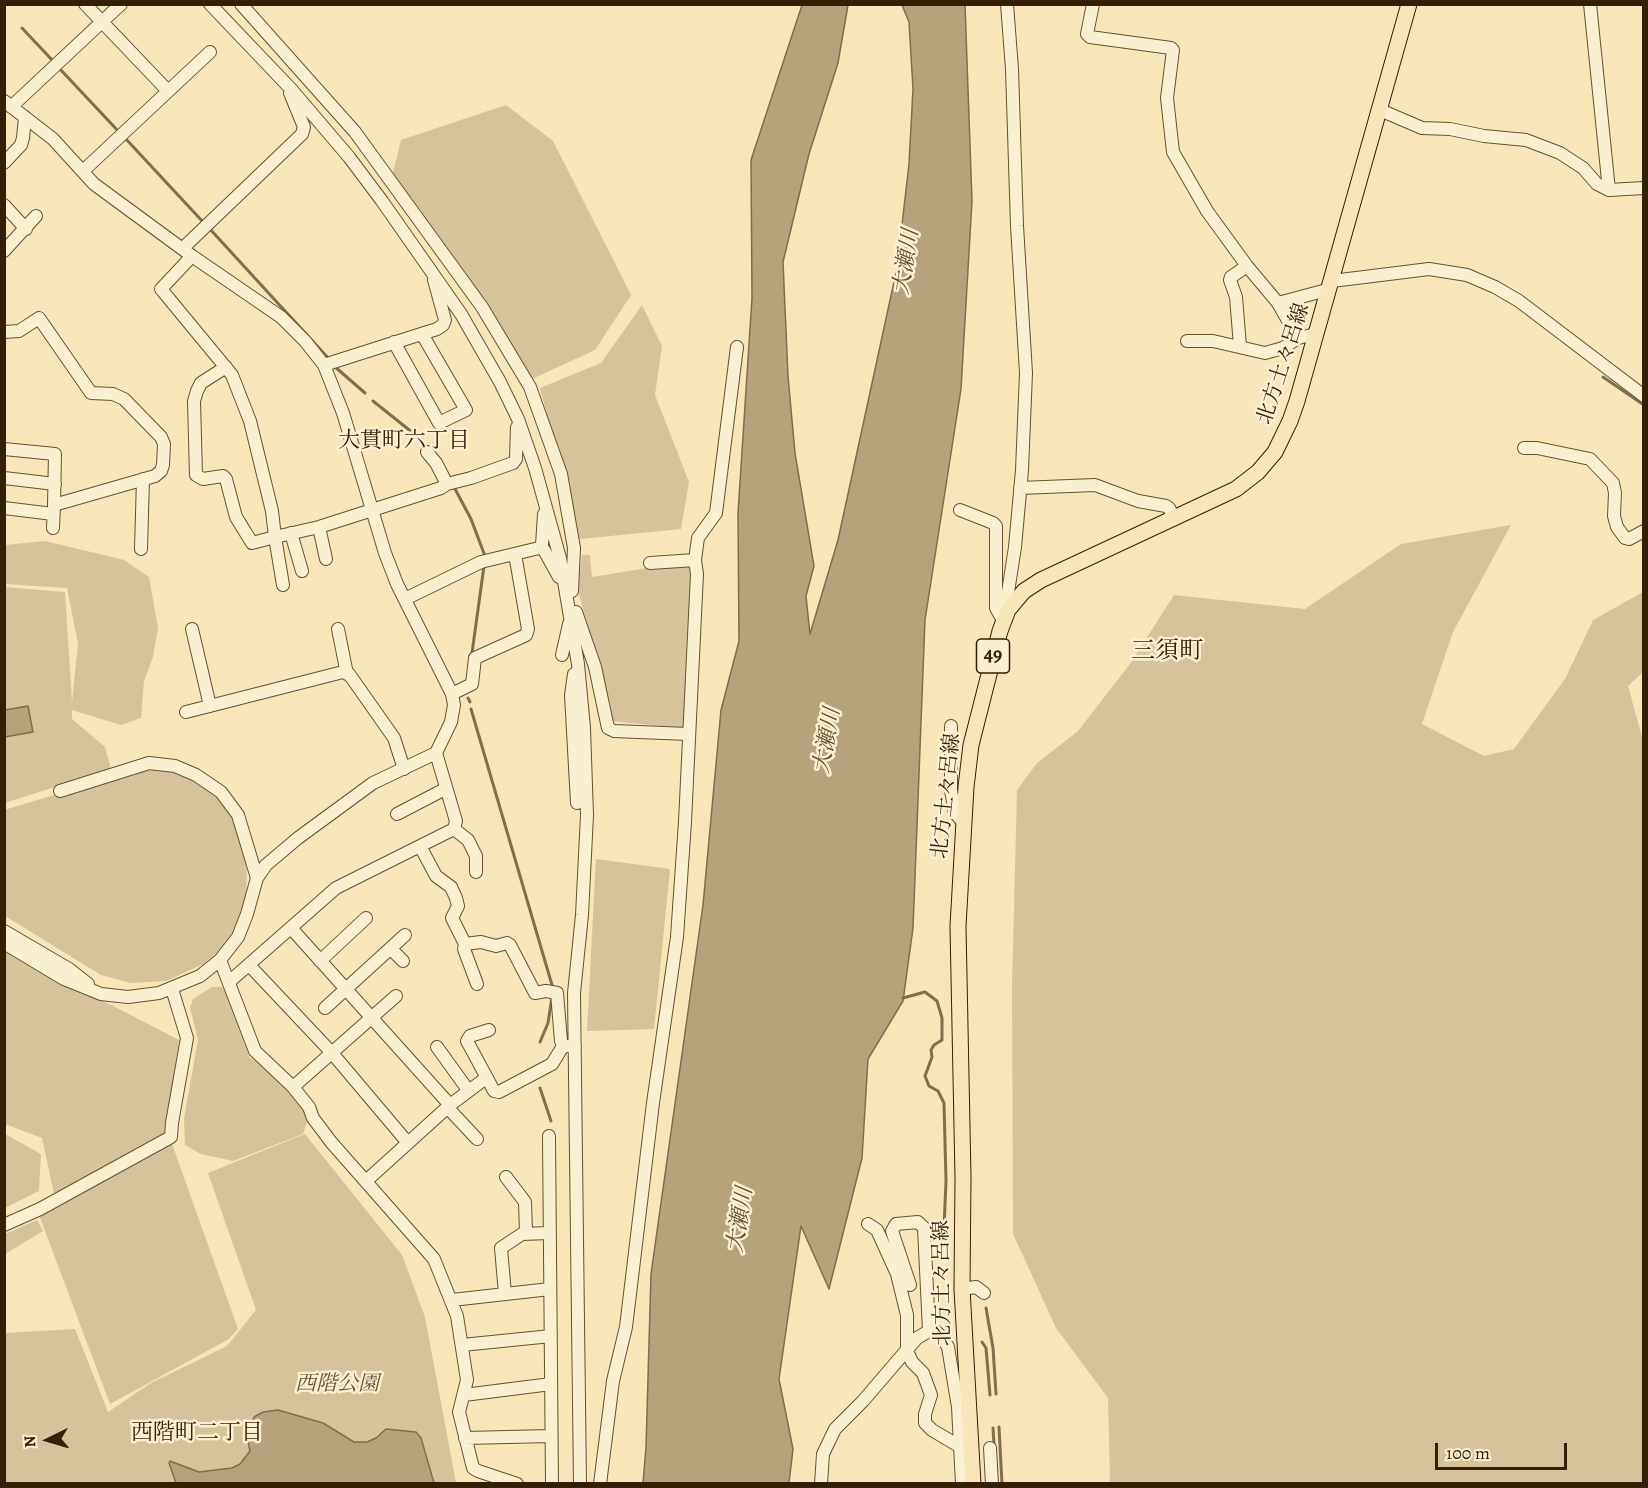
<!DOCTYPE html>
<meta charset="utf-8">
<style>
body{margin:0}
#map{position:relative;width:1648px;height:1488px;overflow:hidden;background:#f6e6b8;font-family:Alegreya,serif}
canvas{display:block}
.frame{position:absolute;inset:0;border:6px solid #342006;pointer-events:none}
.north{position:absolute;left:18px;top:1410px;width:60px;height:60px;-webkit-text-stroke:4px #f9efd1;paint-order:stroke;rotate:265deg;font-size:16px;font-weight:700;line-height:24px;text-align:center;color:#342006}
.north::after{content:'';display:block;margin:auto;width:21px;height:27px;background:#342006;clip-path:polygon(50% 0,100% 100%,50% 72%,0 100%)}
.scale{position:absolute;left:1435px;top:1443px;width:132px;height:27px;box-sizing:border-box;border:3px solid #342006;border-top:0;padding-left:8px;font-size:18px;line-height:21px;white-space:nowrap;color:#342006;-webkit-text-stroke:4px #f9efd1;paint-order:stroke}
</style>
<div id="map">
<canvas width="1648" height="1488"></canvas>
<div class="frame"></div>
<div class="north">N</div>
<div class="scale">100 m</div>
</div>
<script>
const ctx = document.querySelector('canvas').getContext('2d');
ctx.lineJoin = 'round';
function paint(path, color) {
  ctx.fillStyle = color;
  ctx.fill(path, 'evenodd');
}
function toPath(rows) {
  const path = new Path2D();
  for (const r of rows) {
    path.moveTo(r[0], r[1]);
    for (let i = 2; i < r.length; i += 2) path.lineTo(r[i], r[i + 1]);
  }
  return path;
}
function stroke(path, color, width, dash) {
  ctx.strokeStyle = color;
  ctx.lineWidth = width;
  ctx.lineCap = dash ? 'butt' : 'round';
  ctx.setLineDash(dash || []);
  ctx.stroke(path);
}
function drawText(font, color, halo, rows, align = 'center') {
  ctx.font = font + ' Alegreya,"Noto Serif JP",serif';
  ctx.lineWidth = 5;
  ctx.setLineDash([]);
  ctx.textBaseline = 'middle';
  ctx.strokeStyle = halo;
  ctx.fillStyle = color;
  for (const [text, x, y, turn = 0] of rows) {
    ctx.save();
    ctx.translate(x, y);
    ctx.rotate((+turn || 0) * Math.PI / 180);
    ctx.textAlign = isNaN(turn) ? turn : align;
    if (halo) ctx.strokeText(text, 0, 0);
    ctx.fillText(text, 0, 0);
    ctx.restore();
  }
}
paint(toPath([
 [506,105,553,141,631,295,595,350,532,379,393,173,401,140],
 [642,305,662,346,655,395,689,482,681,529,580,539,540,388,601,363],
 [1511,525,1453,632,1422,724,1484,756,1514,749,1565,679,1593,620,1643,592,1643,672,1628,686,1644,744,1643,1483,1110,1483,1108,1398,1056,1328,1013,1234,1012,986,1017,790,1037,763,1078,731,1130,664,1174,595,1305,609,1401,544],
 [45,541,124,560,149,577,158,628,153,657,144,681,141,718,121,725,72,710,72,719,105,747,111,769,5,803,4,587,65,592,72,702,78,644,67,588,5,584,5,545],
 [582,555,590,555,592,577,653,567,693,567,683,728,611,721,578,590],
 [145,768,173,772,208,786,224,806,240,832,247,871,246,897,241,920,227,944,203,964,166,981,131,983,101,975,5,916,4,810],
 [596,859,670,869,654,1029,587,1031],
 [5,950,179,1040,166,1134,54,1194,42,1138,5,1124],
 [212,987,222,987,225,991,250,1058,262,1065,301,1102,309,1116,303,1134,233,1161,201,1154,185,1145,184,1118,198,1040,190,1007,193,999],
 [5,1134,41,1154,39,1191,5,1208],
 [305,1134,402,1255,425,1317,456,1483,5,1484,5,1333,75,1329,108,1412,151,1383,227,1346,256,1310,208,1173],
 [171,1141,238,1329,229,1339,110,1404,39,1215],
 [37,1220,43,1231,5,1254,5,1234]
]), '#d5c49a');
const water = toPath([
 [802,5,848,5,838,63,809,154,783,262,788,376,795,453,814,566,806,596,810,634,838,540,897,268,909,164,913,89,909,22,902,5,965,5,972,201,961,389,925,620,913,928,903,1001,868,1059,862,1158,829,1289,801,1226,779,1379,793,1449,789,1483,643,1483,646,1447,651,1274,703,905,721,710,739,641,738,513,752,298,751,160,802,5],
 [28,706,33,732,5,737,5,710,28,706],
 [278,1410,323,1423,354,1442,367,1442,376,1438,386,1429,416,1432,421,1438,434,1483,176,1483,169,1463,170,1461,199,1472,232,1468,240,1464,250,1451,247,1436,254,1417,263,1412,278,1410]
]);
paint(water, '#b4a37b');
stroke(water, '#816f4c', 1.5);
stroke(toPath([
 [22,28,53,61],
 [59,68,120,133],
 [125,138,204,223],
 [209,228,329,359],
 [334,366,365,393],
 [1603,377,1644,405],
 [373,401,413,433,428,449],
 [454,487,471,519,485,556],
 [472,653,484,566],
 [468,698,470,702],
 [471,709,552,985],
 [903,998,925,992,937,1001,942,1018,942,1040,934,1045,931,1050,932,1057,925,1076,929,1086,938,1091,944,1103,946,1181,944,1228],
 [540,1042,548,1023,552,997],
 [540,1088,551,1121],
 [986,1308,993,1348,996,1394],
 [982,1342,986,1348,990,1395],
 [999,1427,1002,1484],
 [993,1428,994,1445]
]), '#816f4c', 3);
const minor = toPath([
 [85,4,168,91],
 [210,4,291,89,349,157,382,201,461,314,500,382,518,419,535,468,560,558,578,664,584,728,587,815,582,915,574,993,580,1484],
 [241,4,355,132,482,307,530,387,561,474,574,548,572,591,568,593],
 [1007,4,1012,69,1017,226,1026,373,1022,470,1015,547,1006,605,1008,610],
 [1093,4,1087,34,1090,37,1171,48,1173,50,1167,98,1173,152,1207,211,1247,266,1278,303,1323,291,1329,292],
 [1590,4,1609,190],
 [4,101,53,139,94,184,192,256,281,317,305,341,324,365,343,413,385,553,397,584,452,694,454,705,451,722,436,753,373,783,298,838,266,865,257,878,247,914,238,937,220,960,200,976,159,993,128,997,101,994,64,979,4,943],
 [11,107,121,4],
 [1380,110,1422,128,1450,129,1484,136,1526,140,1560,153,1583,168,1597,184,1609,190,1644,188],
 [4,163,21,145,23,138,25,117],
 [83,171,210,52],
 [4,205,26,229],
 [183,248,302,134,304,127,290,93],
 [4,251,36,216],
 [192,256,161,289,232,375,250,421,272,511,275,537,319,527,441,488,447,484,471,478,513,463,516,459,517,427],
 [1332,281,1429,269,1467,275,1495,287,1519,301,1644,396],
 [1278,303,1298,338],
 [4,332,19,331,39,318,91,393,113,394,124,399,161,437,164,444,163,465,161,471,155,476,54,505,55,454,4,449],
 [1187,341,1213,341,1265,353,1283,348,1298,338,1316,334],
 [394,342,439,423,466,410,422,334],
 [1240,346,1236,297,1230,280,1231,277,1247,266],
 [324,365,437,329,443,325,445,320,434,280],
 [226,367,201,383,197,391,194,401,196,475,203,479,223,476,226,479,236,517,252,543,275,537,283,585],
 [1524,448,1537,448,1590,459,1613,483,1615,493,1614,516,1617,527,1625,538,1629,539,1644,531],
 [427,452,436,463,447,484],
 [4,478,55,484],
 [1020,488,1095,485,1138,501,1166,506,1169,508,1174,518],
 [4,508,53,514],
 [960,510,993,523,996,526,996,608,1004,622],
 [319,527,326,559],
 [53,528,54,506],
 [291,533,302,571],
 [539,548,544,550,559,577,563,579],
 [141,549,143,479],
 [650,563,695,560],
 [405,599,481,562,539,548,542,545,544,514],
 [576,612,595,667,608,728,614,731,688,734],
 [192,629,210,706],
 [338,629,347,674],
 [562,655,569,624],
 [574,674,571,695,577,803],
 [452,694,472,684,475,658,526,635,528,629,515,554],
 [186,712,343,672,349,674,394,738,404,769],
 [951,726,951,790,955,813,964,823],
 [60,791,149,763,175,766,196,775,221,792,238,815,257,878],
 [397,814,445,789],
 [454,829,468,840,476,856,476,872],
 [420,846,436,876,451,887,456,898,458,906,452,918,465,944,464,949,477,984],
 [291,928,450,1105,366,1181],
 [4,931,69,969,88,984],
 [465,944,481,942,496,946,507,943,510,945,535,993,546,991,557,993,561,1041,563,1046,575,1046],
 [391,949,403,961],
 [220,960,255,1051,293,1087,309,1107,313,1118,331,1142,434,1259,457,1316,467,1380,459,1412,473,1468,478,1471,517,1484],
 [320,961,366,918],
 [249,965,332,1053,408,1143],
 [229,982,336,888,454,829,456,821,436,753],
 [325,1008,405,935],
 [489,1030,470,1036,467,1041,494,1091,499,1092,552,1064,563,1046],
 [437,1047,468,1090],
 [293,1087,396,996],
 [450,1105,486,1078],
 [447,1107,477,1139],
 [549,1136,552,1484],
 [506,1177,525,1202,526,1233],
 [868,1224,877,1230,897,1274,907,1315,907,1351,912,1362,923,1373,931,1395,925,1414,925,1423,932,1430,964,1449],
 [4,1225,40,1209,171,1137,172,1123,187,1038,172,989],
 [910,1285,892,1231,896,1224,918,1222,924,1228,929,1331],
 [962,1289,976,1287,984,1293],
 [505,1294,501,1248,522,1234,549,1233],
 [452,1300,550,1289],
 [462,1345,551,1336],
 [464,1395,551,1384],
 [465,1438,551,1436],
 [990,1448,992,1484],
 [600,1484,613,1381,626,1327,653,1103,677,937,685,822,697,574,695,560,698,538,716,513,737,347],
 [821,1484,823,1454,835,1429,863,1401,917,1338,929,1331,935,1331,941,1336,948,1347,958,1407,962,1484]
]);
const major = toPath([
 [973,1484,962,1289,963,1177,958,926,966,787,971,745,1000,631,1008,610,1024,591,1041,580,1236,489,1258,472,1275,452,1290,421,1297,401,1409,4]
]);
stroke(minor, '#645232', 14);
stroke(major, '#342006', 17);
stroke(minor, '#f9efd1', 12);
stroke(major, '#f6e6b8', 15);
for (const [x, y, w] of [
 [993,656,33]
]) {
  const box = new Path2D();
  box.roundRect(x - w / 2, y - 17, w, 34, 4.5);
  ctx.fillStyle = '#f9efd1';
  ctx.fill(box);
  stroke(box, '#342006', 1.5);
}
drawText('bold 20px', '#342006', null, [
 ["49",993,656]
]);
drawText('21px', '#342006', '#f9efd1', [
 ["北方土々呂線",1284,364,-72],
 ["北方土々呂線",947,796,-84],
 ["北方土々呂線",943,1283,-91]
]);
drawText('italic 21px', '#645132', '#f9efd1', [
 ["西階公園",337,1385]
]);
drawText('italic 22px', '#614e2f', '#f9efd1', [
 ["大瀬川",907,262,-81],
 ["大瀬川",828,741,-80],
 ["大瀬川",741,1220,-81]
]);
drawText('22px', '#342006', '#f9efd1', [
 ["大貫町六丁目",404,442],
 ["西階町二丁目",197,1434]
]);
drawText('24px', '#342006', '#f9efd1', [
 ["三須町",1167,652]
]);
</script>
